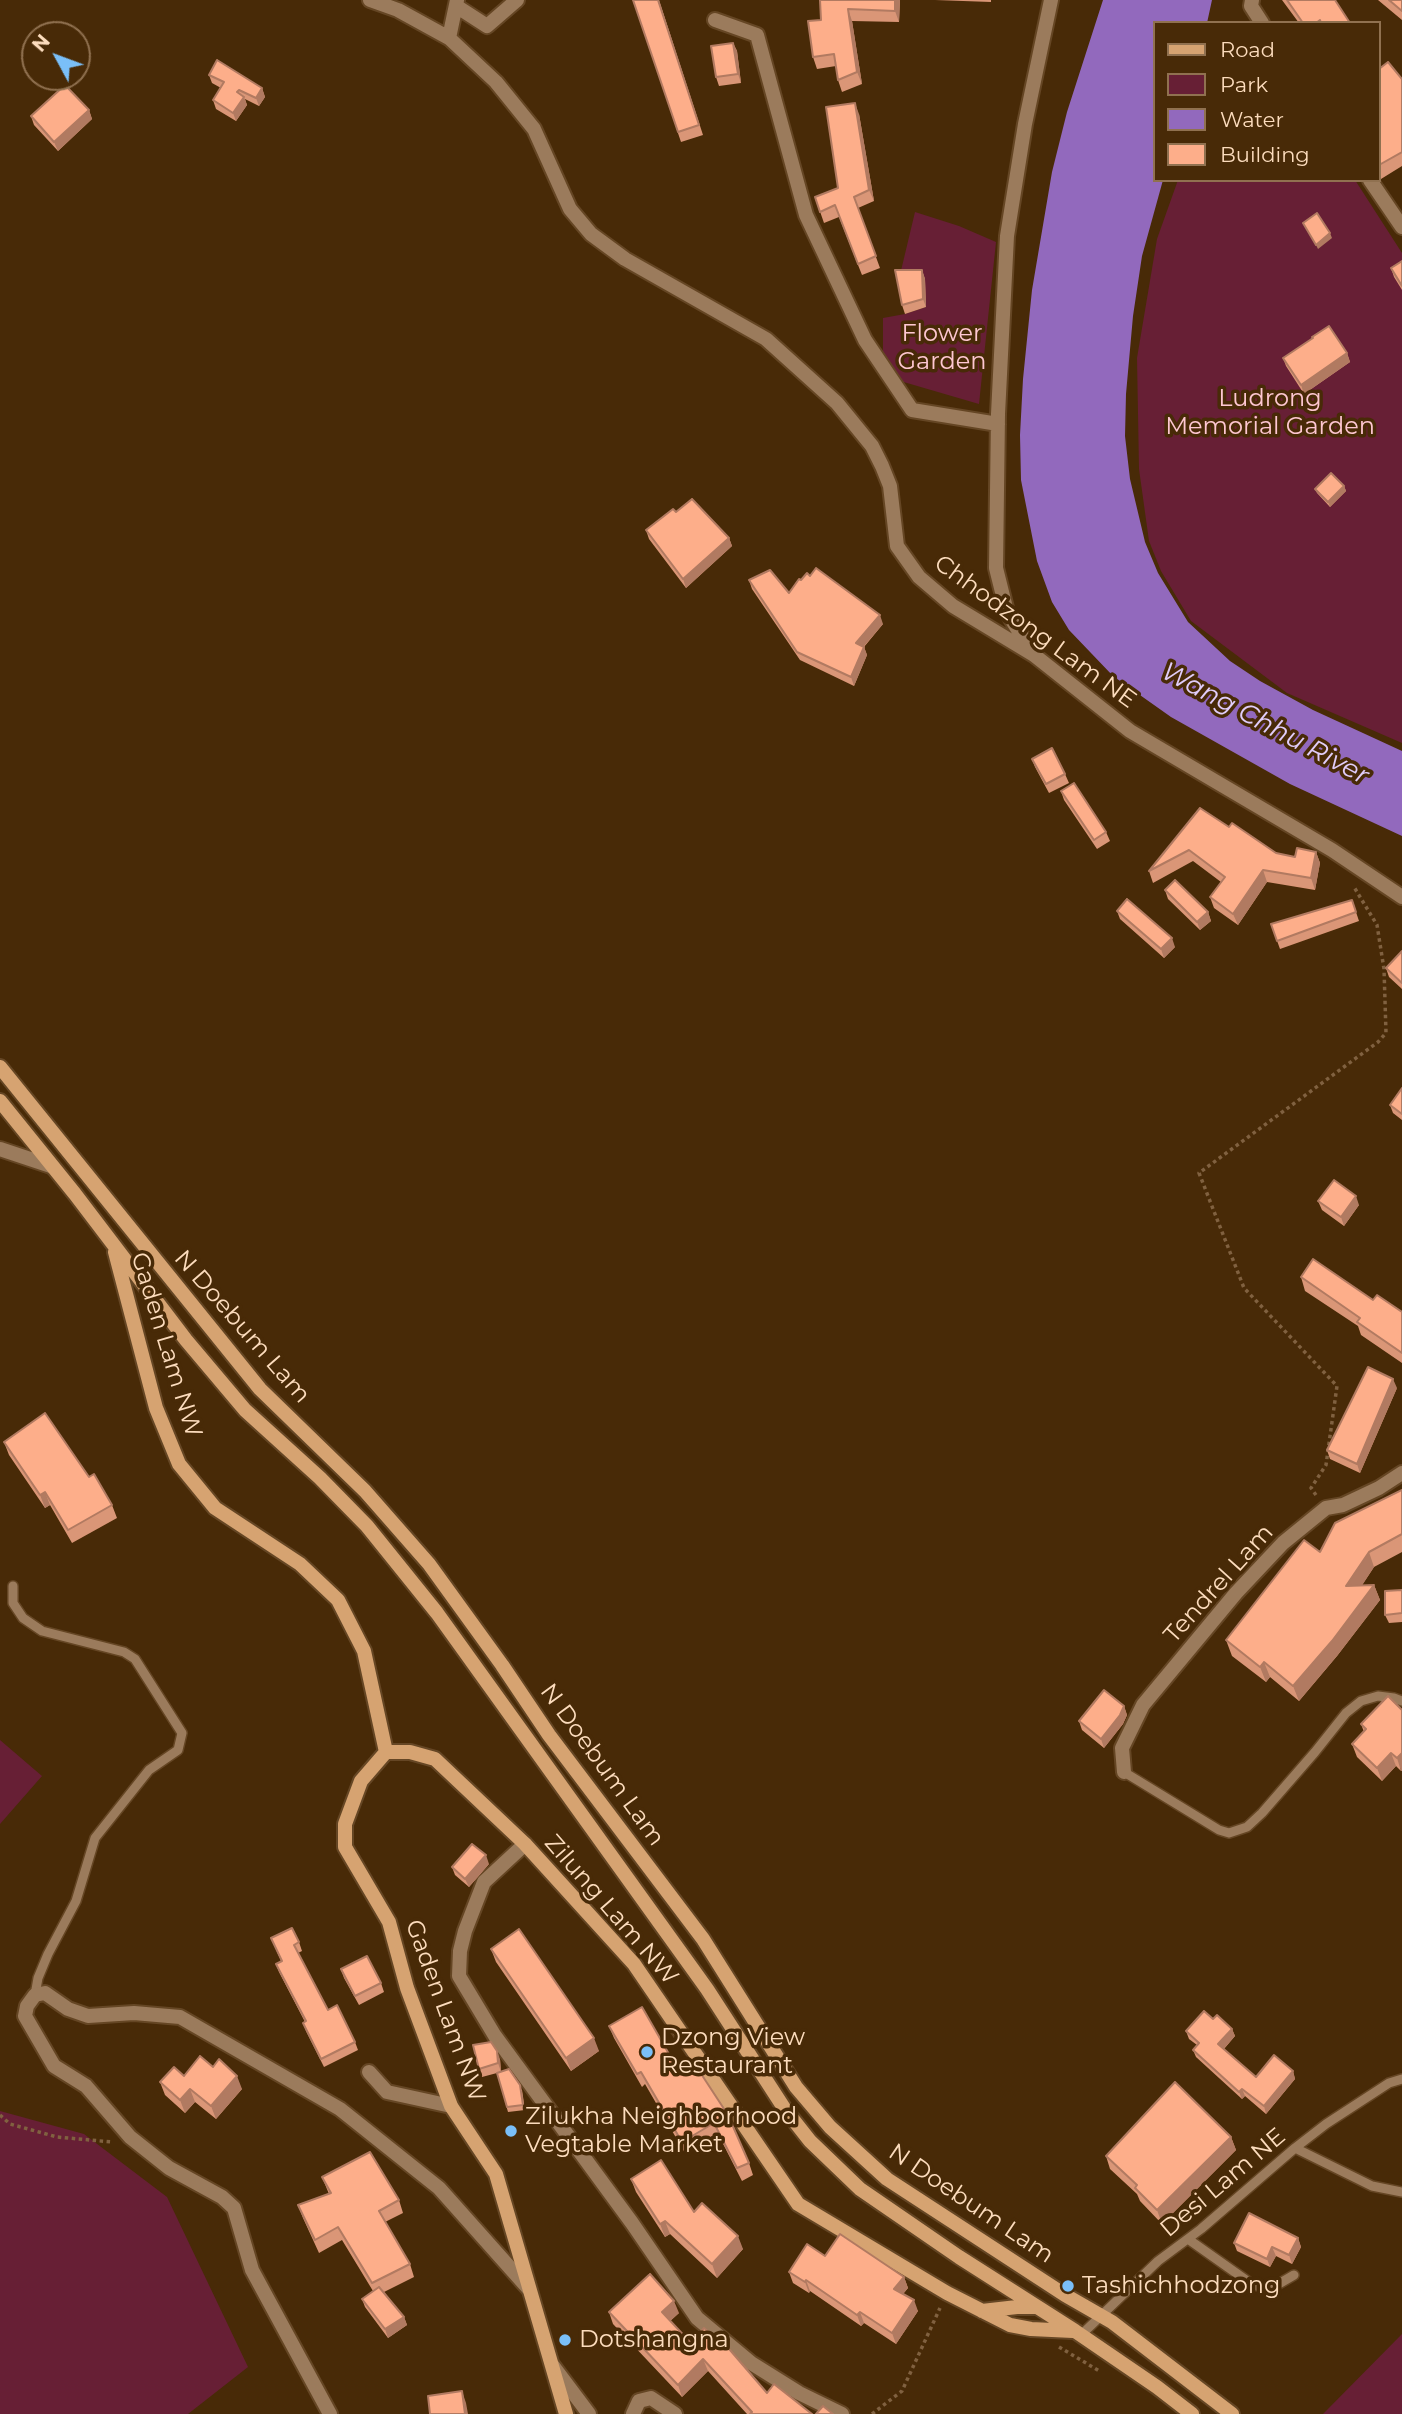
<!DOCTYPE html>
<style>
body{margin:0}
#map{position:relative;width:1402px;height:2414px;overflow:hidden;background:#482a07;font-family:Montserrat,sans-serif}
canvas{display:block}
.legend{position:absolute;left:1153px;top:21px;width:228px;height:161px;box-sizing:border-box;background:#482a07;border:2px solid #907150;margin:0;padding:9px 12px;list-style:none;font-size:21px;color:#fcdcbd}
.legend li{display:flex;align-items:center;gap:14px;height:35px}
.legend b{width:35px;border:2px solid #907150}
.north{position:absolute;left:21px;top:21px;width:70px;height:70px;box-sizing:border-box;background:#482a07;border:2px solid #907150;border-radius:50%;rotate:311deg;font-size:19px;font-weight:700;line-height:28px;text-align:center;color:#fcdcbd}
.north::after{content:'';display:block;margin:auto;width:24px;height:32px;background:#7abff8;clip-path:polygon(50% 0,100% 100%,50% 72%,0 100%)}
</style>
<div id="map">
<canvas width="1402" height="2414"></canvas>
<ul class="legend">
<li><b style="height:9px;background:#d6a371"></b>Road</li>
<li><b style="height:19px;background:#671f35"></b>Park</li>
<li><b style="height:19px;background:#9269bd"></b>Water</li>
<li><b style="height:19px;background:#fdae8a"></b>Building</li>
</ul>
<div class="north">N</div>
</div>
<script>
const ctx = document.querySelector('canvas').getContext('2d');
ctx.lineJoin = 'round';
function paint(path, color) {
  ctx.fillStyle = color;
  ctx.fill(path, 'evenodd');
}
function toPath(rows) {
  const path = new Path2D();
  for (const r of rows) {
    path.moveTo(r[0], r[1]);
    for (let i = 2; i < r.length; i += 2) path.lineTo(r[i], r[i + 1]);
  }
  return path;
}
function stroke(path, color, width, dash) {
  ctx.strokeStyle = color;
  ctx.lineWidth = width;
  ctx.lineCap = dash ? 'butt' : 'round';
  ctx.setLineDash(dash || []);
  ctx.stroke(path);
}
function drawText(font, color, halo, rows, align = 'center') {
  ctx.font = font + ' Montserrat,sans-serif';
  ctx.lineWidth = 7;
  ctx.setLineDash([]);
  ctx.textBaseline = 'middle';
  ctx.strokeStyle = halo;
  ctx.fillStyle = color;
  for (const [text, x, y, turn = 0] of rows) {
    ctx.save();
    ctx.translate(x, y);
    ctx.rotate((+turn || 0) * Math.PI / 180);
    ctx.textAlign = isNaN(turn) ? turn : align;
    if (halo) ctx.strokeText(text, 0, 0);
    ctx.fillText(text, 0, 0);
    ctx.restore();
  }
}
paint(toPath([
 [1178,180,1355,180,1402,253,1402,743,1287,693,1191,621,1161,571,1149,541,1139,469,1137,358,1157,239],
 [915,212,959,226,996,242,979,404,883,376,883,318,905,314,926,307,899,279],
 [0,1740,42,1776,0,1824],
 [0,2111,84,2134,167,2197,248,2367,188,2414,0,2414],
 [1402,2334,1402,2414,1323,2414]
]), '#671f35');
paint(toPath([
 [1103,0,1212,0,1207,23,1155,23,1155,180,1163,180,1142,256,1133,316,1126,394,1125,436,1130,479,1145,542,1158,573,1188,622,1230,661,1260,681,1313,710,1402,751,1402,836,1290,784,1171,717,1113,676,1069,630,1052,602,1037,561,1021,480,1020,435,1023,379,1032,290,1052,172,1067,112]
]), '#9269bd');
const service = toPath([
 [13,1586,13,1603,23,1618,42,1631,124,1652,135,1659,182,1733,178,1750,149,1770,95,1838,76,1901,48,1954,38,1978,35,1995],
 [1124,1772,1219,1830,1229,1833,1247,1827,1262,1813,1315,1752,1346,1713,1361,1701,1378,1696,1394,1698,1402,1701],
 [1295,2148,1372,2186,1402,2192],
 [1188,2239,1253,2285,1270,2289,1294,2275],
 [1081,2335,1158,2261,1201,2229,1295,2148,1326,2124,1389,2083,1402,2079]
]);
const minor = toPath([
 [370,0,398,10,449,38,496,82,534,129,570,209,591,234,625,259,766,339,837,403,872,446,882,466,890,486,897,546,919,577,953,606,1034,655,1130,731,1332,850,1402,897],
 [1252,0,1251,6,1262,23],
 [456,6,487,26,517,0],
 [715,20,757,35,806,215,865,340,912,410,998,424],
 [449,38,457,0],
 [1370,180,1402,227],
 [1031,651,1007,612,996,568,998,414,1007,236,1025,124,1051,0],
 [0,1149,51,1166],
 [1124,1772,1122,1748,1143,1705,1236,1593,1283,1543,1326,1508,1343,1505,1379,1488,1402,1473],
 [525,1844,484,1882,465,1931,460,1951,459,1976,495,2036,632,2223,697,2318,751,2363,799,2393,842,2414],
 [369,2072,387,2092,451,2106],
 [553,2366,589,2414],
 [330,2414,252,2270,234,2208,222,2197,169,2168,130,2137,86,2086,54,2066,25,2016,27,2006,35,1995,45,1993,68,2009,88,2016,134,2013,180,2017,340,2109,439,2188,528,2288],
 [633,2414,639,2401,651,2398,675,2414]
]);
const secondary = toPath([
 [0,1067,260,1389,365,1491,429,1564,502,1665,549,1735,703,1939,796,2087,830,2127,887,2179,1065,2295,1112,2322,1232,2414],
 [0,1101,75,1194,186,1340,245,1410,320,1478,367,1526,437,1613,707,1989,784,2108,810,2141,860,2189,959,2257,1075,2331,1157,2387,1192,2414],
 [115,1252,156,1408,179,1464,215,1508,300,1564,338,1600,364,1651,386,1752],
 [982,2311,1017,2307,1035,2307],
 [566,2414,496,2174,451,2106,407,1988,389,1922,345,1847,345,1824,361,1781,386,1752,410,1752,435,1759,525,1844,634,1964,798,2204,947,2293,1010,2325,1031,2329,1073,2331]
]);
stroke(service, '#654624', 12);
stroke(minor, '#654624', 18);
stroke(secondary, '#654624', 18);
stroke(toPath([
 [1316,1495,1311,1488,1326,1465,1337,1386,1244,1288,1199,1173,1378,1042,1386,1033,1384,969,1377,925,1354,887],
 [0,2115,10,2124,57,2137,112,2142],
 [1059,2347,1101,2372],
 [872,2414,902,2391,940,2308]
]), '#806140', 3.5, [3.5, 3.5]);
stroke(service, '#9b7b5c', 9);
stroke(minor, '#9b7b5c', 14);
stroke(secondary, '#d6a371', 14);
paint(toPath([
 [633,0,659,0,703,135,681,142],
 [820,0,900,0,899,22,852,21,862,84,842,92,838,80,836,66,817,69,813,57,821,20],
 [935,0,991,0,991,2],
 [1282,0,1335,0,1350,23,1299,23],
 [1378,0,1402,0,1402,20],
 [733,43,737,51,741,83,719,86,716,77],
 [1379,69,1402,79,1402,166,1381,179,1379,176],
 [209,75,262,88,265,97,259,106,245,99,247,105,236,121,216,109,213,100,221,88,212,83],
 [89,110,92,119,58,151,34,125,31,116],
 [859,114,874,201,858,208,880,268,862,275,839,217,824,223,815,197,838,188],
 [1402,261,1402,290,1394,277,1391,268],
 [922,270,925,279,926,307,905,314,902,305],
 [1347,353,1350,362,1304,394,1286,366,1283,358],
 [1344,486,1346,491,1330,507,1317,493,1315,489],
 [676,512,729,538,732,546,686,588,649,539,646,530],
 [749,580,883,624,864,647,867,655,854,686,800,660,752,589],
 [1032,759,1065,774,1069,783,1049,793,1035,767],
 [1061,791,1106,832,1110,841,1097,849,1064,800],
 [1229,827,1276,853,1295,857,1316,852,1320,863,1315,890,1267,882,1238,925,1214,908,1210,897,1221,882,1193,861,1153,883,1149,871],
 [1165,890,1208,912,1211,921,1200,930,1168,899],
 [1352,900,1359,921,1280,949,1271,924],
 [1117,911,1175,947,1164,958,1120,919],
 [1402,951,1402,989,1389,977,1386,968],
 [1402,1088,1402,1120,1393,1113,1390,1105],
 [1318,1201,1359,1205,1344,1226,1322,1210],
 [1301,1277,1373,1300,1402,1312,1402,1363,1361,1335,1358,1326,1305,1291],
 [1397,1388,1360,1473,1330,1459,1327,1450],
 [4,1442,112,1505,117,1518,72,1543,50,1505,45,1508,9,1455],
 [1402,1490,1402,1552,1374,1567,1362,1585,1374,1585,1380,1600,1337,1656,1299,1701,1270,1677,1266,1682,1232,1656,1226,1640,1320,1552],
 [1402,1590,1402,1622,1389,1623,1385,1615],
 [1388,1696,1401,1771,1396,1766,1382,1781,1357,1757,1352,1744,1364,1732,1361,1724],
 [1124,1706,1127,1715,1123,1724,1104,1748,1082,1730,1079,1721],
 [489,1864,469,1887,455,1875,452,1867],
 [271,1938,299,1942,302,1951,298,1953,328,2010,355,2042,358,2050,324,2067,306,2031,303,2023,305,2022,279,1972,276,1964,281,1961],
 [491,1949,599,2051,571,2071,496,1962],
 [341,1969,381,1983,384,1992,359,2005,344,1978],
 [1213,2019,1232,2029,1235,2036,1224,2049,1256,2077,1293,2071,1295,2079,1266,2114,1245,2096,1242,2099,1196,2057,1193,2050,1197,2045,1189,2039,1186,2031],
 [609,2026,681,2075,749,2163,753,2175,742,2181,719,2136,686,2155,645,2084,642,2087,614,2038],
 [500,2059,501,2072,522,2090,525,2110,508,2112,497,2073,482,2077,479,2069],
 [213,2067,242,2089,216,2119,195,2102,185,2113,165,2095,160,2082],
 [1231,2137,1236,2150,1162,2224,1140,2201,1137,2194,1110,2169,1106,2156],
 [322,2177,399,2200,403,2213,385,2222,410,2264,414,2277,384,2292,404,2317,407,2325,388,2338,365,2307,362,2299,373,2291,342,2240,319,2253,303,2218,298,2205,329,2194],
 [631,2179,694,2212,743,2249,717,2278,670,2234,665,2237,636,2192],
 [1298,2238,1301,2247,1292,2264,1276,2256,1270,2267,1237,2251,1234,2243],
 [825,2256,904,2277,908,2288,903,2294,918,2311,896,2344,864,2323,861,2326,810,2291,809,2293,793,2283,789,2272],
 [609,2312,679,2313,670,2321,691,2343,767,2393,812,2414,747,2414,708,2371,682,2397,613,2324]
]), '#da9677');
paint(toPath([
 [895,0,900,0,899,22,895,11],
 [848,9,852,21,862,84,857,72],
 [733,43,737,51,741,83,738,74],
 [262,88,265,97,259,106,256,98],
 [244,97,247,105,236,121,233,113],
 [855,103,859,114,874,201,869,190],
 [89,110,92,119,58,151,54,142],
 [1330,233,1332,238,1318,249,1316,245],
 [922,270,925,279,926,307,923,299],
 [1347,353,1350,362,1304,394,1301,385],
 [1344,486,1346,491,1330,507,1328,502],
 [729,538,732,546,686,588,683,579],
 [880,615,883,624,859,652,856,643],
 [864,647,867,655,854,686,851,677],
 [1316,852,1320,863,1315,890,1311,878],
 [1263,870,1267,882,1238,925,1233,914],
 [1208,912,1211,921,1200,930,1197,922],
 [1172,938,1175,947,1164,958,1161,949],
 [1356,1196,1359,1205,1344,1226,1341,1217],
 [1393,1379,1397,1388,1360,1473,1357,1464],
 [45,1492,50,1505,45,1508,40,1495],
 [1369,1552,1374,1567,1352,1601,1346,1586],
 [1374,1585,1380,1600,1337,1656,1299,1701,1293,1686],
 [1264,1662,1270,1677,1266,1682,1260,1667],
 [1124,1706,1127,1715,1123,1724,1104,1748,1101,1739],
 [1391,1753,1396,1766,1382,1781,1377,1768],
 [1402,1753,1402,1771,1401,1771,1397,1758],
 [486,1855,489,1864,469,1887,465,1879],
 [1232,2029,1235,2036,1221,2052,1218,2044],
 [594,2038,599,2051,571,2071,566,2058],
 [497,2051,500,2059,501,2072,498,2063],
 [1293,2071,1295,2079,1266,2114,1264,2106],
 [237,2076,242,2089,216,2119,211,2106],
 [190,2089,195,2102,185,2113,180,2100],
 [1242,2089,1245,2096,1242,2099,1239,2092],
 [1231,2137,1236,2150,1162,2224,1157,2210],
 [665,2221,670,2234,665,2237,660,2224],
 [738,2236,743,2249,717,2278,712,2264],
 [1298,2238,1301,2247,1292,2264,1289,2255],
 [1272,2247,1276,2256,1270,2267,1267,2259],
 [904,2277,908,2288,898,2300,894,2289],
 [806,2280,810,2291,809,2293,805,2282],
 [914,2300,918,2311,896,2344,892,2333],
 [674,2301,679,2313,667,2324,662,2312],
 [860,2312,864,2323,861,2326,857,2315],
 [404,2317,407,2325,388,2338,385,2329],
 [703,2359,708,2371,682,2397,678,2385],
 [462,2391,466,2403,468,2414,465,2414]
]), '#b17a61');
const building = toPath([
 [633,0,658,0,699,125,678,132,633,0],
 [820,0,895,0,895,11,848,9,857,72,838,80,834,54,813,57,808,21,821,20,820,0],
 [1287,0,1335,0,1350,23,1321,23,1320,20,1316,23,1303,23,1287,0],
 [1389,0,1402,0,1402,11,1389,0],
 [733,43,738,74,716,77,711,46,733,43],
 [217,60,262,88,256,98,239,90,237,92,244,97,233,113,213,100,224,82,209,75,217,60],
 [1388,62,1402,79,1402,152,1379,165,1379,69,1388,62],
 [65,85,89,110,54,142,31,116,65,85],
 [855,103,869,190,854,197,876,256,858,264,835,205,820,212,815,197,838,188,826,107,855,103],
 [1317,213,1330,233,1316,245,1303,223,1317,213],
 [1402,261,1402,286,1391,268,1402,261],
 [895,270,922,270,923,299,902,305,895,270],
 [1329,326,1347,353,1301,385,1283,358,1313,338,1312,337,1329,326],
 [1331,473,1344,486,1328,502,1315,489,1331,473],
 [692,499,729,538,683,579,646,530,673,509,676,512,692,499],
 [816,568,880,615,856,643,864,647,851,677,797,652,749,580,770,570,789,593,799,579,801,580,807,573,810,576,816,568],
 [1052,748,1065,774,1046,784,1032,759,1052,748],
 [1074,783,1106,832,1094,840,1061,791,1074,783],
 [1200,808,1229,827,1232,823,1276,853,1295,857,1297,848,1316,852,1311,878,1263,870,1233,914,1210,897,1225,877,1189,850,1149,871,1200,808],
 [1175,880,1208,912,1197,922,1165,890,1175,880],
 [1127,899,1172,938,1161,949,1117,911,1127,899],
 [1352,900,1356,912,1277,941,1271,924,1352,900],
 [1402,951,1402,983,1386,968,1402,951],
 [1402,1088,1402,1114,1390,1105,1402,1088],
 [1334,1180,1356,1196,1341,1217,1318,1201,1334,1180],
 [1313,1259,1373,1300,1377,1295,1402,1312,1402,1353,1357,1322,1360,1318,1301,1277,1313,1259],
 [1368,1367,1393,1379,1357,1464,1327,1450,1368,1367],
 [45,1413,89,1477,94,1474,112,1505,68,1530,45,1492,40,1495,4,1442,45,1413],
 [1402,1490,1402,1534,1369,1552,1346,1586,1374,1585,1332,1641,1293,1686,1264,1662,1260,1667,1226,1640,1304,1540,1320,1552,1335,1523,1402,1490],
 [1402,1590,1402,1613,1385,1615,1385,1591,1402,1590],
 [1104,1690,1124,1706,1120,1715,1101,1739,1079,1721,1104,1690],
 [1388,1696,1402,1710,1402,1753,1397,1758,1391,1753,1377,1768,1352,1744,1366,1729,1361,1724,1388,1696],
 [472,1844,486,1855,465,1879,452,1867,472,1844],
 [292,1928,299,1942,294,1945,328,2010,337,2005,355,2042,321,2059,303,2023,306,2021,276,1964,282,1961,271,1938,292,1928],
 [519,1929,594,2038,566,2058,491,1949,519,1929],
 [367,1956,381,1983,355,1996,341,1969,367,1956],
 [642,2007,681,2075,696,2066,728,2115,749,2163,737,2168,714,2123,682,2142,641,2072,637,2074,609,2026,642,2007],
 [1204,2011,1213,2019,1217,2015,1232,2029,1218,2044,1256,2077,1274,2055,1293,2071,1264,2106,1242,2089,1239,2092,1193,2050,1199,2043,1186,2031,1204,2011],
 [491,2042,497,2051,498,2063,479,2069,473,2045,491,2042],
 [200,2056,213,2067,219,2059,237,2076,211,2106,190,2089,180,2100,160,2082,174,2067,184,2076,200,2056],
 [509,2069,520,2085,523,2105,507,2107,497,2073,509,2069],
 [1175,2082,1231,2137,1157,2210,1135,2188,1137,2185,1106,2156,1175,2082],
 [370,2152,399,2200,379,2211,410,2264,372,2283,338,2227,315,2240,298,2205,331,2193,322,2177,370,2152],
 [661,2160,694,2212,702,2203,738,2236,712,2264,665,2221,660,2224,631,2179,661,2160],
 [1249,2213,1298,2238,1289,2255,1272,2247,1267,2259,1234,2243,1249,2213],
 [840,2234,904,2277,894,2289,914,2300,892,2333,860,2312,857,2315,806,2280,805,2282,789,2272,807,2244,825,2256,840,2234],
 [650,2274,674,2301,662,2312,691,2343,704,2328,730,2350,767,2393,774,2384,812,2414,750,2414,752,2412,703,2359,678,2385,609,2312,650,2274],
 [379,2287,404,2317,385,2329,362,2299,379,2287],
 [462,2391,465,2414,430,2414,428,2396,462,2391],
 [823,2406,833,2414,816,2414,823,2406]
]);
paint(building, '#fdae8a');
stroke(building, '#b17a61', 2);
for (const [x, y, r, color] of [
 [647,2052,7,"#7abff8"],
 [511,2131,7,"#7abff8"],
 [1068,2286,7,"#7abff8"],
 [565,2340,7,"#7abff8"]
]) {
  const dot = new Path2D();
  dot.arc(x, y, r, 0, 2 * Math.PI);
  ctx.fillStyle = color;
  ctx.fill(dot);
  stroke(dot, '#482a07', 2.5);
}
drawText('24px', '#fec7d2', '#482a07', [
 ["Flower",942,334],
 ["Garden",942,362],
 ["Ludrong",1270,399],
 ["Memorial Garden",1270,427]
]);
drawText('24px', '#fcdcbd', '#482a07', [
 ["Chhodzong Lam NE",1035,632,36],
 ["N Doebum Lam",242,1327,49],
 ["Gaden Lam NW",166,1345,73],
 ["Tendrel Lam",1219,1584,-48],
 ["N Doebum Lam",602,1765,54],
 ["Zilung Lam NW",611,1910,49],
 ["Gaden Lam NW",445,2011,70],
 ["Desi Lam NE",1223,2183,-40],
 ["N Doebum Lam",971,2204,34]
]);
drawText('24px', '#fcdcbd', '#482a07', [
 ["Dzong View",661,2038],
 ["Restaurant",661,2066],
 ["Zilukha Neighborhood",525,2117],
 ["Vegtable Market",525,2145],
 ["Tashichhodzong",1082,2286],
 ["Dotshangna",579,2340]
], 'left');
drawText('italic 26px', '#e1cdfa', '#482a07', [
 ["Wang Chhu River",1265,724,28]
]);
</script>
